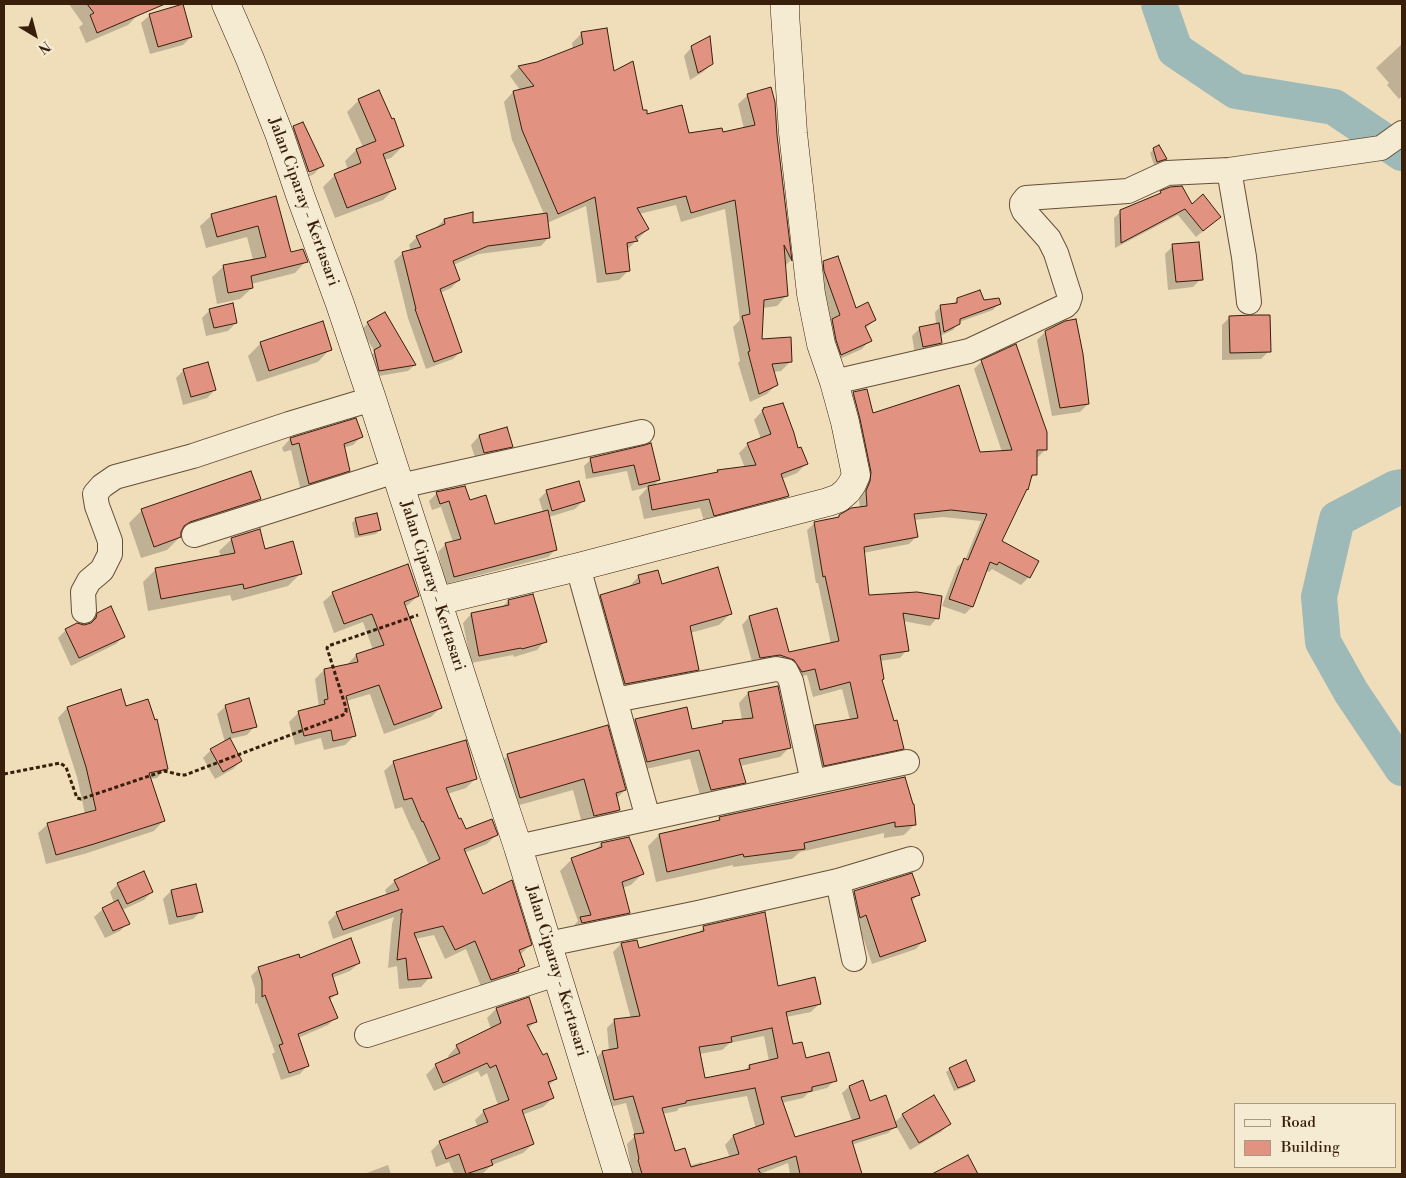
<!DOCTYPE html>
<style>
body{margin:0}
#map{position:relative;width:1406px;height:1178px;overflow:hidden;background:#f0deba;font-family:"Libre Bodoni",serif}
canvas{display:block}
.frame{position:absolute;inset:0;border:5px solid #371f0c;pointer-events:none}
.legend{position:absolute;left:1234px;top:1103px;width:162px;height:65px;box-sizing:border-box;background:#f5ead2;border:1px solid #a99983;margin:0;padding:6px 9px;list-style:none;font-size:15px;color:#371f0c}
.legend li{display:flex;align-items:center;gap:10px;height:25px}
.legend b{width:25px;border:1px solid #a99983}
.north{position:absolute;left:10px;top:10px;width:50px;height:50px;-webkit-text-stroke:4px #f5ead2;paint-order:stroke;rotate:143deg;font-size:14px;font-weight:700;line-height:20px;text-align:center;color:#371f0c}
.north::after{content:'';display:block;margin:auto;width:18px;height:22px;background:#371f0c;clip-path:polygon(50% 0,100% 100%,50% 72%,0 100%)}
</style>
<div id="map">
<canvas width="1406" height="1178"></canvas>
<div class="frame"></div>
<ul class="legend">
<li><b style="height:6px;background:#f5ead2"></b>Road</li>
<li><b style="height:14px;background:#e29280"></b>Building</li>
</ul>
<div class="north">N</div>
</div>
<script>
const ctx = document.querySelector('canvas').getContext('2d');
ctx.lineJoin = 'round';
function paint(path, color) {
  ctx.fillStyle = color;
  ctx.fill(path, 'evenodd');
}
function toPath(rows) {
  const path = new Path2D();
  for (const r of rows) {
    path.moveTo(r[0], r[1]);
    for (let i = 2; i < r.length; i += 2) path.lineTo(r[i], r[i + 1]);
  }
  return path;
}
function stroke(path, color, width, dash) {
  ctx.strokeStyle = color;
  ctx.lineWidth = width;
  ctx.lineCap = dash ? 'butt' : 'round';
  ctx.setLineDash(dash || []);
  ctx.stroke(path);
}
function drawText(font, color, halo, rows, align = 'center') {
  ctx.font = font + ' "Libre Bodoni",serif';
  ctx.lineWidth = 5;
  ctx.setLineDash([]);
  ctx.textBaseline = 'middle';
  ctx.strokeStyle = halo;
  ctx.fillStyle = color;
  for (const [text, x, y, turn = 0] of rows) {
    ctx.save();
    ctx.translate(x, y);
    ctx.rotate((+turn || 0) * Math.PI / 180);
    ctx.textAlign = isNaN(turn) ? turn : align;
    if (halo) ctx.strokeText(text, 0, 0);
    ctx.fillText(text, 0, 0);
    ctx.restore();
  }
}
paint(toPath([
 [69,4,135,4,139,14,128,25,86,43,79,27,83,24],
 [150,15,191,37,183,45,150,54,141,23],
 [582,33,646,115,688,134,722,133,744,129,738,104,748,95,776,135,790,261,784,267,786,296,777,306,762,308,761,341,791,361,781,371,773,372,776,385,767,394,750,402,738,363,740,361,733,327,740,320,725,209,681,222,676,205,639,214,648,229,626,251,629,270,619,280,597,283,586,206,547,223,549,237,541,246,479,254,453,265,459,280,451,288,440,293,461,351,453,359,426,369,408,318,394,261,403,253,411,251,409,245,417,237,436,228,444,220,471,224,544,214,512,140,504,102,513,92,520,90,510,76,519,67,537,63,573,50,572,43],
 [1402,44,1402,96,1399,99,1387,85,1389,83,1376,68],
 [692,47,712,63,703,72,690,80,684,56],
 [359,100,391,121,403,146,391,158,384,160,395,188,383,200,335,218,323,187,335,175,348,170,345,161,356,150,363,147,347,112],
 [294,127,322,165,314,174,301,180,286,136],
 [314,169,314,171,304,176,303,174],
 [1154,149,1165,159,1162,163,1154,165,1150,153],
 [1171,188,1213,223,1196,237,1178,215,1115,248,1114,218,1120,212,1157,196,1160,193],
 [276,198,290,253,306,261,295,273,251,284,252,288,240,299,217,304,212,277,224,266,253,260,247,237,206,248,200,226,212,215],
 [1173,246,1201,279,1193,287,1168,290,1165,254],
 [824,262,855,309,875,320,865,329,870,340,862,349,833,362,824,328,831,321,816,279,815,271],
 [958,299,999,303,993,310,959,322,953,330,940,336,941,343,933,351,915,355,912,336,920,328,936,325,935,312,941,306,952,305],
 [210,310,236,323,228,331,206,336,202,318],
 [1230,317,1269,351,1261,359,1222,360,1222,325],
 [322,323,330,349,318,362,257,382,248,356,260,344],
 [368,323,415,365,408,371,373,377,368,358,375,352,361,330],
 [1045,332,1088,404,1080,412,1052,416,1037,340],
 [982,361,1046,449,1038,457,1036,457,1035,474,1029,481,1000,542,1029,577,1021,585,992,569,989,572,986,571,972,607,965,614,942,606,957,567,965,560,981,521,943,517,914,520,916,537,909,544,863,553,868,596,937,618,930,626,903,621,907,650,900,658,880,661,881,681,902,748,895,756,817,772,808,734,815,726,850,720,842,689,813,697,807,675,794,678,753,665,742,625,749,617,776,610,788,654,831,644,818,583,816,583,807,530,815,523,837,519,839,516,860,508,859,500,863,490,846,400,854,393,872,415,979,453,1002,452,974,369],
 [184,370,215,390,207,398,183,405,176,378],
 [764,409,797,450,806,464,797,473,782,479,788,496,779,505,705,524,700,508,644,519,639,497,648,487,632,491,627,471,586,479,584,466,591,459,645,447,659,480,652,487,716,474,718,471,745,468,739,453,748,444,761,439,754,420],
 [507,428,512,446,504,454,476,461,471,445,479,436],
 [361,437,353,445,343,448,349,470,341,479,301,491,291,450,284,452,282,448,290,439],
 [547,491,583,501,575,509,549,517,556,549,548,557,446,584,438,552,446,544,453,542,441,507,432,510,429,501,437,493,469,502,494,526,543,512,539,499],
 [259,499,247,511,179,533,180,537,167,550,141,558,129,523,142,510],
 [356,519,380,530,376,534,355,538,352,523],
 [232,539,264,550,300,574,288,586,232,601,230,595,148,611,143,582,156,569,221,557,219,551],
 [639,576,730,614,719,625,690,633,698,669,687,681,614,695,590,607,601,596,628,588],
 [333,593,418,596,408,605,404,607,440,708,431,717,384,734,370,694,346,701,354,736,345,745,324,750,321,738,295,745,289,722,299,712,319,707,315,679,324,670,347,665,356,655,373,650,363,622,334,633,323,602],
 [508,601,545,641,537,650,514,657,513,655,471,663,463,623,471,614,501,608],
 [98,614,124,636,116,644,71,666,58,638,66,630,89,625],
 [120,691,125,707,154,721,166,768,157,778,150,779,163,821,154,831,84,854,46,864,38,833,48,824,85,814,77,777,58,718,67,708],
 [748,693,790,747,780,757,740,766,745,782,735,792,701,799,690,759,637,771,626,730,635,720,686,708,692,731,720,725,723,722,742,720,739,703],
 [226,706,255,726,247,735,229,739,241,761,233,769,215,779,203,758,211,750,225,742,217,714],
 [508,755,625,790,616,799,619,810,607,822,583,827,573,790,509,808,497,767],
 [394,762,476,778,466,788,447,794,459,821,465,830,496,835,487,844,464,853,482,896,530,945,520,955,524,966,508,980,482,989,466,949,445,959,434,935,415,939,430,977,421,987,399,989,397,966,388,968,392,924,394,917,333,939,328,922,337,913,387,895,385,890,395,881,429,865,413,830,412,830,402,807,395,809,384,771],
 [904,778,915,824,904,835,884,838,884,833,800,852,792,859,733,867,733,865,656,882,648,846,659,835,716,822,720,818],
 [601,844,642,874,631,885,622,888,629,913,617,924,570,930,578,921,560,871,571,860,595,850],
 [118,884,152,892,144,900,122,910,128,923,120,931,105,938,94,917,103,909,114,903,110,892],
 [195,885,201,911,193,919,169,925,163,899,171,891],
 [855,892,919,894,911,902,924,940,916,949,872,964,858,923,846,900],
 [704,927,777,987,819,1004,811,1012,786,1017,792,1045,805,1060,835,1080,827,1088,808,1093,803,1098,781,1103,794,1139,852,1121,842,1093,849,1087,894,1123,903,1115,934,1097,949,1124,941,1132,910,1150,896,1126,888,1133,851,1145,860,1174,842,1174,825,1142,832,1174,790,1174,788,1163,760,1174,632,1174,627,1144,635,1136,626,1103,606,1108,594,1060,602,1052,609,1051,607,1028,615,1020,631,1019,613,952,621,944,636,941,638,950,697,934],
 [764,1036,769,1061,749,1066,744,1072,704,1079,699,1054,722,1050,730,1043],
 [747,1096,756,1129,733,1136,725,1145,730,1158,703,1165,702,1162,689,1166,674,1153,662,1114,677,1111,679,1108],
 [300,960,359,963,350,971,332,978,337,993,330,1000,336,1017,328,1025,298,1038,308,1065,300,1074,281,1080,272,1054,275,1052,257,1003,255,1004,255,989,251,976,259,968],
 [528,999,536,1021,528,1029,556,1079,548,1086,553,1098,543,1107,522,1115,533,1144,523,1153,492,1165,482,1174,454,1174,449,1162,436,1167,431,1151,440,1142,478,1128,475,1120,484,1111,498,1105,487,1073,481,1077,478,1071,434,1091,426,1075,436,1065,449,1059,448,1056,457,1046,491,1029,487,1018,496,1009],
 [950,1069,973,1081,970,1085,954,1091,946,1072],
 [388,1165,391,1174,364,1174]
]), '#0003');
stroke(toPath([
 [1159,4,1175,50,1236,91,1334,107,1402,153],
 [1402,487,1396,488,1337,519,1319,597,1323,642,1351,692,1402,768]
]), '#9dbab8', 36);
const building = toPath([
 [87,4,165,4,97,33,90,15,94,13,87,4],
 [183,4,192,37,158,47,149,14,183,4],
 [607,28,614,71,633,61,643,110,647,110,647,114,682,105,689,133,722,128,723,132,755,125,747,94,771,87,775,102,777,135,792,261,784,245,788,296,764,300,762,339,791,337,792,362,772,364,778,385,759,394,748,352,750,351,742,316,750,314,735,200,691,213,686,196,637,208,649,229,635,237,638,241,627,243,630,271,606,274,595,197,558,214,522,130,513,91,534,86,518,66,537,62,583,44,581,32,607,28],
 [710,36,713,64,698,73,691,46,710,36],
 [379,90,392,119,394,118,404,146,383,154,396,189,347,208,334,174,361,163,356,149,376,141,358,99,379,90],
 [303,122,324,166,309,172,293,126,303,122],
 [1159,145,1167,159,1157,162,1153,148,1159,145],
 [1182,186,1192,204,1203,194,1221,217,1203,231,1185,209,1121,243,1120,210,1161,193,1160,191,1170,187,1182,186],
 [276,196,291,252,303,249,308,262,251,276,253,288,228,293,223,265,266,257,258,226,217,237,211,214,276,196],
 [473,212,473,223,547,213,550,238,488,246,453,261,460,280,440,289,462,352,434,362,415,309,416,309,402,252,421,247,416,236,445,224,444,219,473,212],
 [1199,242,1203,280,1176,282,1172,244,1199,242],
 [838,256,856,308,868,302,876,320,865,326,872,341,841,355,836,340,832,319,840,315,824,271,823,261,838,256],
 [980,290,984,300,999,298,1001,304,960,319,960,324,944,332,940,305,957,303,957,298,980,290],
 [233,303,237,323,214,328,209,309,233,303],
 [385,312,416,365,379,371,374,350,381,346,367,322,385,312],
 [1252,315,1270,315,1271,352,1230,353,1229,316,1252,315],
 [1076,319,1083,354,1089,404,1060,408,1045,331,1065,321,1076,319],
 [323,321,332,350,269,371,260,342,323,321],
 [939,323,942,343,923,347,919,327,939,323],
 [1016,344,1047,432,1047,450,1037,450,1037,475,1032,475,1028,490,1027,489,1002,541,1039,561,1030,578,999,562,997,565,990,562,973,607,949,599,964,558,968,560,987,514,951,510,914,514,918,537,864,547,869,595,917,592,942,596,939,619,903,613,909,651,880,655,884,679,882,680,894,721,897,720,904,749,824,766,815,725,858,718,850,682,820,690,815,669,802,672,794,660,780,655,760,658,749,616,777,608,789,652,839,641,825,576,823,577,814,522,839,517,839,515,851,508,867,506,866,491,870,481,871,472,860,419,853,392,867,389,873,413,959,385,980,452,1012,450,981,360,1016,344],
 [208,362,216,390,191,397,183,369,208,362],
 [783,403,794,433,798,448,801,447,808,464,781,474,789,496,714,516,709,499,652,510,648,486,718,472,717,470,756,465,747,443,771,434,762,410,764,409,763,408,783,403],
 [356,418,363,437,344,444,350,471,309,484,299,443,292,445,290,438,356,418],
 [507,427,513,447,484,453,479,435,507,427],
 [651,443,660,480,639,485,634,465,593,473,590,458,645,445,651,443],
 [251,471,261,499,190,522,184,526,181,532,181,537,154,547,141,509,251,471],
 [579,481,585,501,552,511,546,490,579,481],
 [465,486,470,500,486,495,495,524,548,510,557,550,454,577,445,543,461,539,449,501,440,504,436,492,465,486],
 [377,513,381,530,359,535,355,518,377,513],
 [260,529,265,549,293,541,302,574,244,589,243,584,161,599,155,568,235,553,231,538,260,529],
 [408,564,419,596,404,602,442,708,394,725,379,685,346,696,356,736,333,741,331,730,304,736,298,711,325,704,324,700,328,699,324,669,358,662,356,654,384,645,372,614,344,624,332,592,408,564],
 [718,567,732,614,690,626,699,670,625,684,600,595,640,583,638,575,658,570,662,584,718,567],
 [533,594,547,642,522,649,521,648,479,656,471,613,509,605,508,600,533,594],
 [111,606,125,637,79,658,65,629,77,623,84,625,91,623,96,618,97,613,111,606],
 [778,686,791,748,739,759,746,783,711,790,699,750,647,762,635,719,687,707,692,729,723,723,722,721,753,718,748,692,778,686],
 [121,689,126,706,148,699,155,720,157,719,168,769,149,773,165,821,94,844,56,855,47,823,96,810,86,767,67,707,121,689],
 [249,698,257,727,232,733,225,705,249,698],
 [608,725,626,790,616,793,620,810,594,816,584,779,520,798,507,754,608,725],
 [230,738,242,761,223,772,210,749,230,738],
 [466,740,477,779,446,788,459,819,461,818,466,829,492,819,498,835,464,849,483,894,512,880,532,945,519,950,525,966,518,969,519,971,491,980,475,941,455,950,443,926,414,933,432,978,408,980,406,958,397,960,401,918,401,913,402,913,402,909,343,930,336,912,399,890,394,880,440,859,423,821,422,822,412,798,404,800,393,761,466,740],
 [905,777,913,804,914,804,916,825,895,827,895,822,804,843,805,849,744,857,743,854,667,872,659,834,720,820,719,817,905,777],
 [629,837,644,874,622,882,630,913,582,923,580,917,591,915,571,858,602,847,601,843,629,837],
 [144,871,153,892,127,904,117,883,144,871],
 [912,873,920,895,911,898,926,941,880,957,866,915,860,918,854,891,912,873],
 [196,884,203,912,177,917,171,890,196,884],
 [118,900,130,924,113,931,102,908,118,900],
 [765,912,778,986,815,977,821,1004,786,1012,793,1044,802,1042,806,1058,829,1052,837,1081,812,1087,812,1091,781,1097,795,1137,860,1118,849,1086,863,1080,870,1101,886,1095,897,1127,852,1141,862,1174,800,1174,796,1156,758,1169,761,1174,642,1174,638,1160,639,1159,634,1134,644,1133,633,1096,614,1100,602,1051,618,1048,614,1019,640,1016,621,943,637,940,639,948,704,931,703,926,765,912],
 [772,1028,778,1058,749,1065,750,1069,705,1078,699,1047,732,1042,731,1037,772,1028],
 [755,1088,764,1124,733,1135,739,1154,691,1167,685,1148,675,1151,662,1108,686,1103,686,1101,755,1088],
 [351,938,360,963,332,974,338,994,329,997,338,1018,298,1034,309,1066,289,1073,279,1045,283,1044,265,995,262,997,262,980,258,967,299,954,300,958,351,938],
 [529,997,537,1022,527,1025,543,1055,547,1053,557,1079,548,1082,554,1098,522,1110,534,1144,491,1160,493,1165,466,1174,459,1154,446,1159,439,1141,488,1122,483,1110,509,1100,496,1065,490,1068,487,1063,443,1083,435,1064,460,1053,456,1045,501,1023,496,1008,529,997],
 [966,1060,975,1081,958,1088,949,1068,966,1060],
 [934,1095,951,1124,919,1143,902,1114,934,1095],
 [968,1155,978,1174,932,1174,968,1155]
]);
paint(building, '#e29280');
stroke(building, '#371f0c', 1);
const street = toPath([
 [1229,170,1244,257,1249,302],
 [834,382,969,351,1065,306,1068,303,1070,297,1056,253,1049,239,1024,211,1022,206,1022,203,1026,198,1128,191,1167,173,1229,170,1381,148,1402,133],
 [400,486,642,432],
 [194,535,395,471],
 [578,567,648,818],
 [84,611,83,592,89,581,102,570,110,554,110,541,97,506,95,494,102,486,115,477,193,456,289,424,372,399],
 [615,700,776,669,786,671,791,681,813,782],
 [518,847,813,782,907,762],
 [838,881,854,959],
 [548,944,698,913,838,881,911,859],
 [367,1035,556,974]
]);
const secondary = toPath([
 [226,4,250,59,280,136,300,195,340,304,372,399,481,736,518,847,618,1174],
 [438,601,578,567,828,502,839,498,847,491,852,484,856,475,845,422,834,382,821,344,811,294,793,133,785,13,785,4]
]);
stroke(street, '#654f38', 26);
stroke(secondary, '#371f0c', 29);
stroke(toPath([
 [4,774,60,763,66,767,77,798,81,799,164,771,181,775,185,775,343,715,346,712,346,708,327,648,328,646,418,615]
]), '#371f0c', 3, [4, 2.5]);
stroke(street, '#f5ead2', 24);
stroke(secondary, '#f5ead2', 28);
drawText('16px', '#371f0c', '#f5ead2', [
 ["Jalan Ciparay - Kertasari",303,202,70],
 ["Jalan Ciparay - Kertasari",432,586,72],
 ["Jalan Ciparay - Kertasari",556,971,73]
]);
</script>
